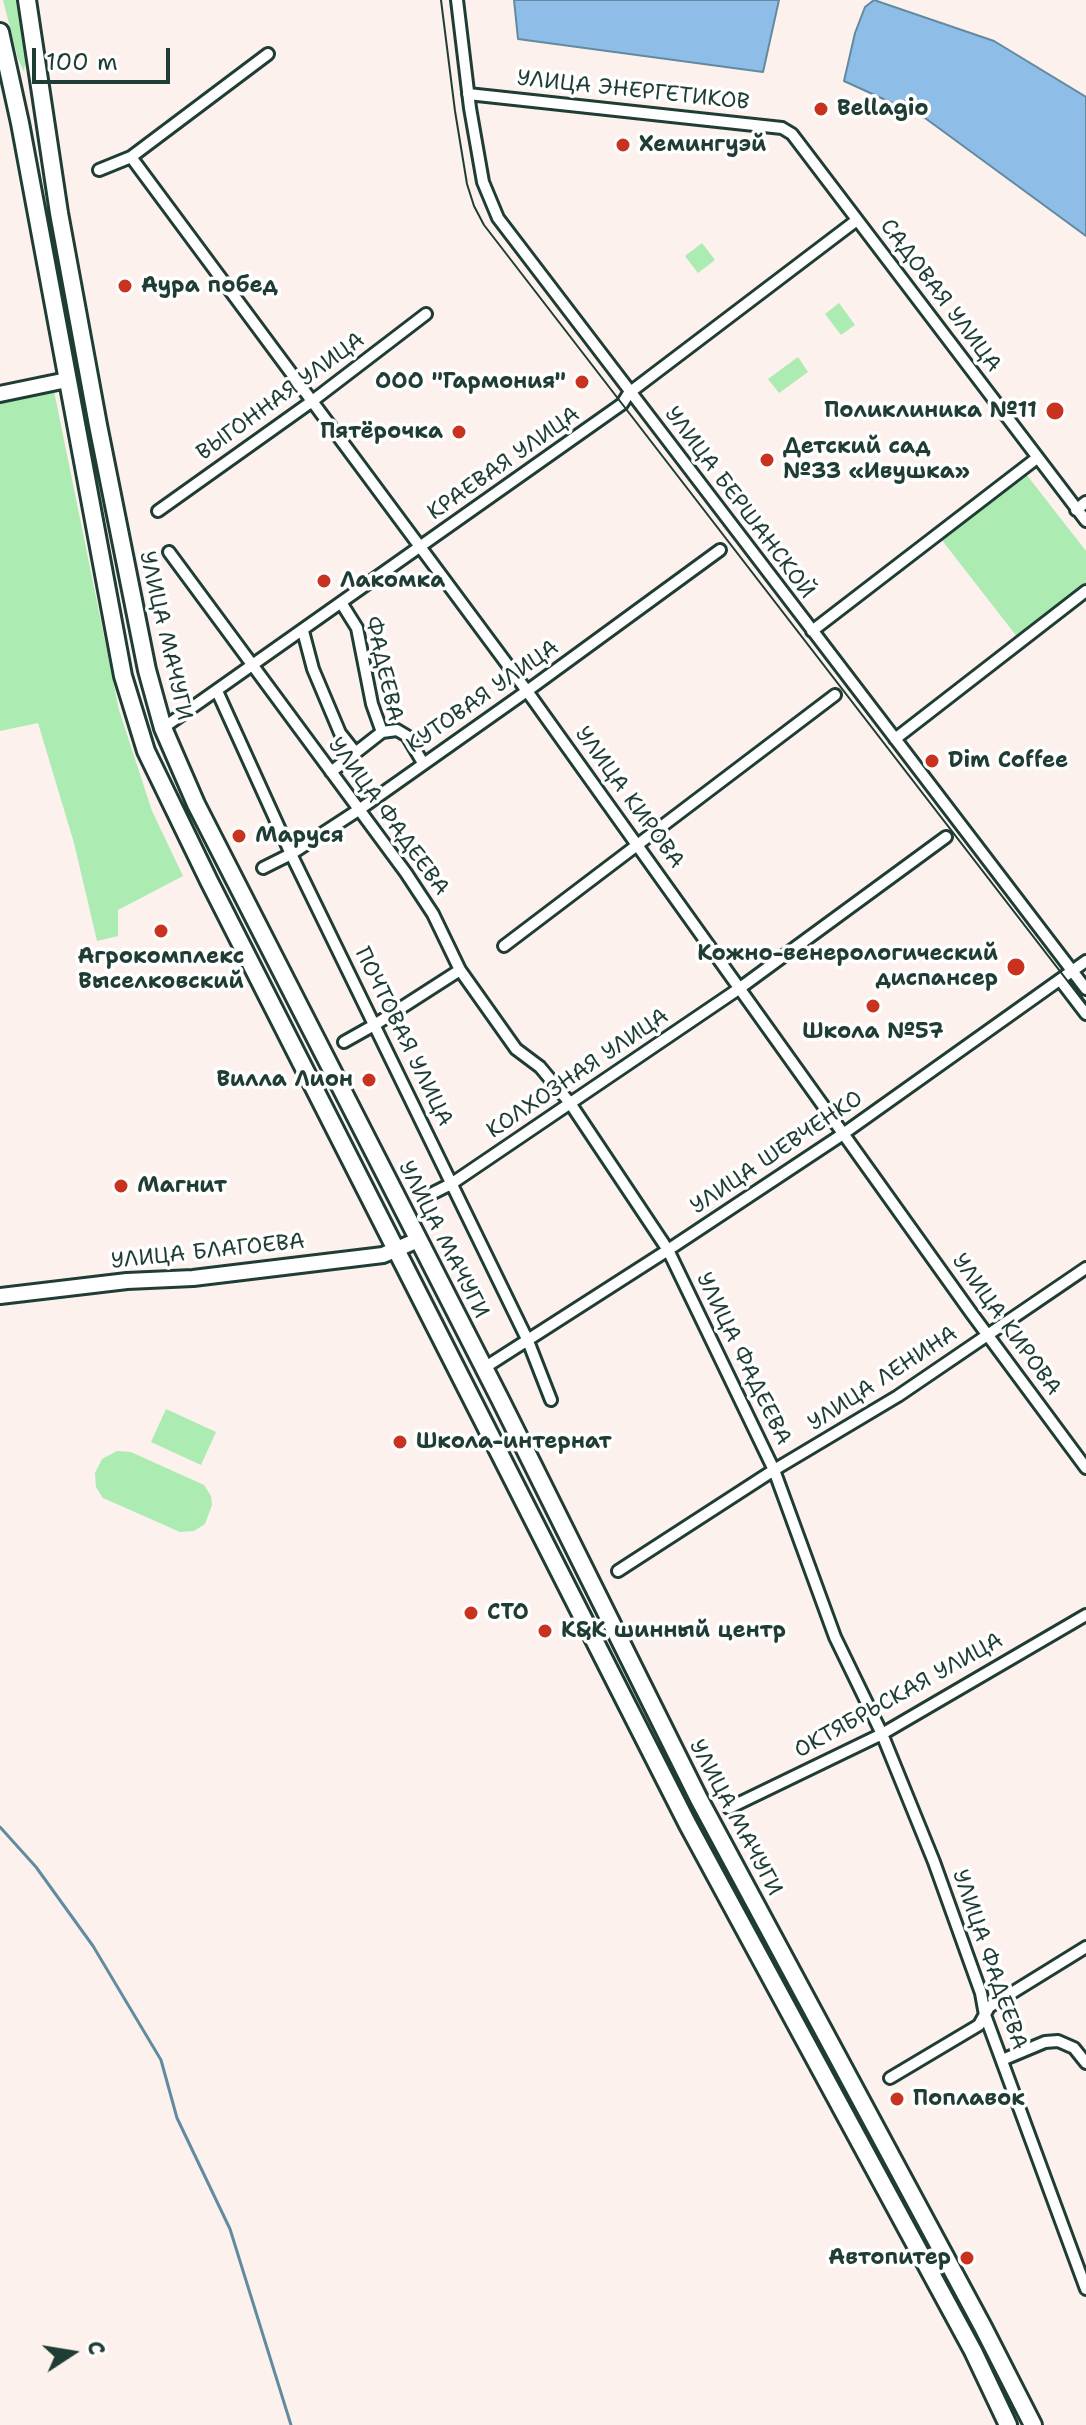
<!DOCTYPE html>
<meta charset="utf-8">
<style>
body{margin:0}
#map{position:relative;width:1086px;height:2425px;overflow:hidden;background:#fcf1ed;font-family:"Shantell Sans",sans-serif}
canvas{display:block}
.north{position:absolute;left:32px;top:2313px;width:80px;height:80px;-webkit-text-stroke:6px #fff;paint-order:stroke;rotate:78deg;font-size:22px;font-weight:700;line-height:32px;text-align:center;color:#1f3d34}
.north::after{content:'';display:block;margin:auto;width:28px;height:36px;background:#1f3d34;clip-path:polygon(50% 0,100% 100%,50% 72%,0 100%)}
.scale{position:absolute;left:32px;top:48px;width:138px;height:36px;box-sizing:border-box;border:4px solid #1f3d34;border-top:0;padding-left:10px;font-size:24px;line-height:28px;white-space:nowrap;color:#1f3d34;-webkit-text-stroke:6px #fff;paint-order:stroke}
</style>
<div id="map">
<canvas width="1086" height="2425"></canvas>
<div class="north">С</div>
<div class="scale">100 m</div>
</div>
<script>
const ctx = document.querySelector('canvas').getContext('2d');
ctx.lineJoin = 'round';
function paint(path, color) {
  ctx.fillStyle = color;
  ctx.fill(path, 'evenodd');
}
function toPath(rows) {
  const path = new Path2D();
  for (const r of rows) {
    path.moveTo(r[0], r[1]);
    for (let i = 2; i < r.length; i += 2) path.lineTo(r[i], r[i + 1]);
  }
  return path;
}
function stroke(path, color, width, dash) {
  ctx.strokeStyle = color;
  ctx.lineWidth = width;
  ctx.lineCap = dash ? 'butt' : 'round';
  ctx.setLineDash(dash || []);
  ctx.stroke(path);
}
function drawText(font, color, halo, rows, align = 'center') {
  ctx.font = font + ' "Shantell Sans",sans-serif';
  ctx.lineWidth = 7;
  ctx.setLineDash([]);
  ctx.textBaseline = 'middle';
  ctx.strokeStyle = halo;
  ctx.fillStyle = color;
  for (const [text, x, y, turn = 0] of rows) {
    ctx.save();
    ctx.translate(x, y);
    ctx.rotate((+turn || 0) * Math.PI / 180);
    ctx.textAlign = isNaN(turn) ? turn : align;
    if (halo) ctx.strokeText(text, 0, 0);
    ctx.fillText(text, 0, 0);
    ctx.restore();
  }
}
paint(toPath([
 [3,0,18,0,26,60,24,71,18,59],
 [702,243,715,260,698,273,685,256],
 [839,303,855,325,841,335,825,314],
 [798,357,808,372,779,393,768,379],
 [54,391,119,710,152,811,183,876,118,910,118,936,97,941,74,843,38,723,0,731,0,403],
 [1026,474,1086,551,1086,586,1018,638,941,539],
 [166,1409,216,1432,201,1465,151,1442],
 [117,1451,131,1452,204,1485,211,1496,212,1505,205,1524,194,1531,180,1532,103,1498,96,1487,95,1473,102,1459]
]), '#acebb2');
const water = toPath([
 [514,0,779,0,763,72,518,39,514,0],
 [874,0,994,41,1086,97,1086,236,925,118,844,81,855,33,865,7,874,0]
]);
paint(water, '#8ebde8');
stroke(water, '#628aa0', 2);
stroke(toPath([
 [0,1827,36,1867,93,1946,161,2060,177,2118,230,2229,291,2425]
]), '#628aa0', 3);
const street = toPath([
 [457,0,470,108,483,182,498,218,1086,989],
 [468,94,782,128,792,134,1086,521],
 [131,157,527,691,972,1314,1086,1468],
 [99,170,131,157,268,54],
 [1076,510,1086,502],
 [158,511,311,402,426,314],
 [169,552,406,873,433,914,460,970,516,1049,540,1067,570,1103,668,1250,774,1470,835,1637,882,1734,934,1862,981,1993,985,2015,1086,2289],
 [303,631,313,669,340,733,355,752],
 [812,631,1037,458],
 [217,691,291,854,528,1341,551,1400],
 [163,728,622,404,629,393,857,220],
 [382,732,397,730,407,736,423,763],
 [895,739,1086,591],
 [331,772,382,732,372,704,357,628,342,604],
 [263,868,291,854,360,809,527,691,720,550],
 [504,946,835,695],
 [1060,980,1086,1014],
 [344,1042,376,1024,460,970],
 [423,1198,451,1184,740,988,946,837],
 [484,1368,668,1250,843,1134,1086,961],
 [618,1571,774,1470,898,1396,1086,1268],
 [729,1808,882,1734,1086,1615],
 [1002,2060,1045,2042,1058,2041,1074,2048,1086,2063],
 [890,2078,979,2025,989,2007,1086,1947]
]);
const secondary = toPath([
 [0,394,67,380],
 [0,1296,127,1281,193,1278,383,1255,418,1240]
]);
const primary = toPath([
 [27,0,59,213,98,425,147,670,163,728,196,804,500,1399,699,1799,983,2327,1033,2425],
 [0,32,20,123,123,676,146,751,209,881,688,1825,973,2351,1008,2425]
]);
stroke(street, '#1f3d34', 16);
stroke(secondary, '#1f3d34', 20);
stroke(primary, '#1f3d34', 22);
stroke(street, '#fff', 10);
stroke(secondary, '#fff', 14);
stroke(primary, '#fff', 16);
stroke(toPath([
 [441,0,455,111,467,184,474,206,484,225,1086,1005]
]), '#1f3d34', 2);
for (const [x, y, r, color] of [
 [821,109,8,"#c8321e"],
 [623,145,8,"#c8321e"],
 [125,286,8,"#c8321e"],
 [582,382,8,"#c8321e"],
 [1055,411,10,"#c8321e"],
 [459,432,8,"#c8321e"],
 [767,460,8,"#c8321e"],
 [324,581,8,"#c8321e"],
 [932,761,8,"#c8321e"],
 [239,836,8,"#c8321e"],
 [161,931,8,"#c8321e"],
 [1016,967,10,"#c8321e"],
 [873,1006,8,"#c8321e"],
 [369,1080,8,"#c8321e"],
 [121,1186,8,"#c8321e"],
 [400,1442,8,"#c8321e"],
 [471,1613,8,"#c8321e"],
 [545,1631,8,"#c8321e"],
 [897,2099,8,"#c8321e"],
 [967,2258,8,"#c8321e"]
]) {
  const dot = new Path2D();
  dot.arc(x, y, r, 0, 2 * Math.PI);
  ctx.fillStyle = color;
  ctx.fill(dot);
  stroke(dot, '#fff', 3);
}
drawText('22px', '#1f3d34', '#fff', [
 ["УЛИЦА ЭНЕРГЕТИКОВ",633,91,6],
 ["САДОВАЯ УЛИЦА",940,296,53],
 ["ВЫГОННАЯ УЛИЦА",281,397,-36],
 ["КРАЕВАЯ УЛИЦА",504,464,-35],
 ["УЛИЦА БЕРШАНСКОЙ",739,503,53],
 ["УЛИЦА МАЧУГИ",165,636,77],
 ["ФАДЕЕВА",383,669,77],
 ["КУТОВАЯ УЛИЦА",483,697,-35],
 ["УЛИЦА КИРОВА",629,798,54],
 ["УЛИЦА ФАДЕЕВА",388,817,54],
 ["ПОЧТОВАЯ УЛИЦА",403,1037,64],
 ["КОЛХОЗНАЯ УЛИЦА",578,1074,-34],
 ["УЛИЦА ШЕВЧЕНКО",777,1153,-34],
 ["УЛИЦА МАЧУГИ",443,1240,63],
 ["УЛИЦА БЛАГОЕВА",208,1252,-6],
 ["УЛИЦА КИРОВА",1006,1325,54],
 ["УЛИЦА ФАДЕЕВА",743,1359,64],
 ["УЛИЦА ЛЕНИНА",883,1379,-33],
 ["ОКТЯБРЬСКАЯ УЛИЦА",899,1696,-29],
 ["УЛИЦА МАЧУГИ",735,1818,62],
 ["УЛИЦА ФАДЕЕВА",989,1960,71]
]);
drawText('bold 22px', '#1f3d34', '#fff', [
 ["Bellagio",837,109],
 ["Хемингуэй",639,145],
 ["Аура побед",141,286],
 ["ООО \"Гармония\"",566,382,"right"],
 ["Поликлиника №11",1037,411,"right"],
 ["Пятёрочка",443,432,"right"],
 ["Детский сад",783,447],
 ["№33 «Ивушка»",783,472],
 ["Лакомка",340,581],
 ["Dim Coffee",948,761],
 ["Маруся",255,836],
 ["Кожно-венерологический",998,954,"right"],
 ["диспансер",998,979,"right"],
 ["Агрокомплекс",161,957,"center"],
 ["Выселковский",161,982,"center"],
 ["Школа №57",873,1032,"center"],
 ["Вилла Лион",353,1080,"right"],
 ["Магнит",137,1186],
 ["Школа-интернат",416,1442],
 ["СТО",487,1613],
 ["K&K шинный центр",561,1631],
 ["Поплавок",913,2099],
 ["Автопитер",951,2258,"right"]
], 'left');
</script>
